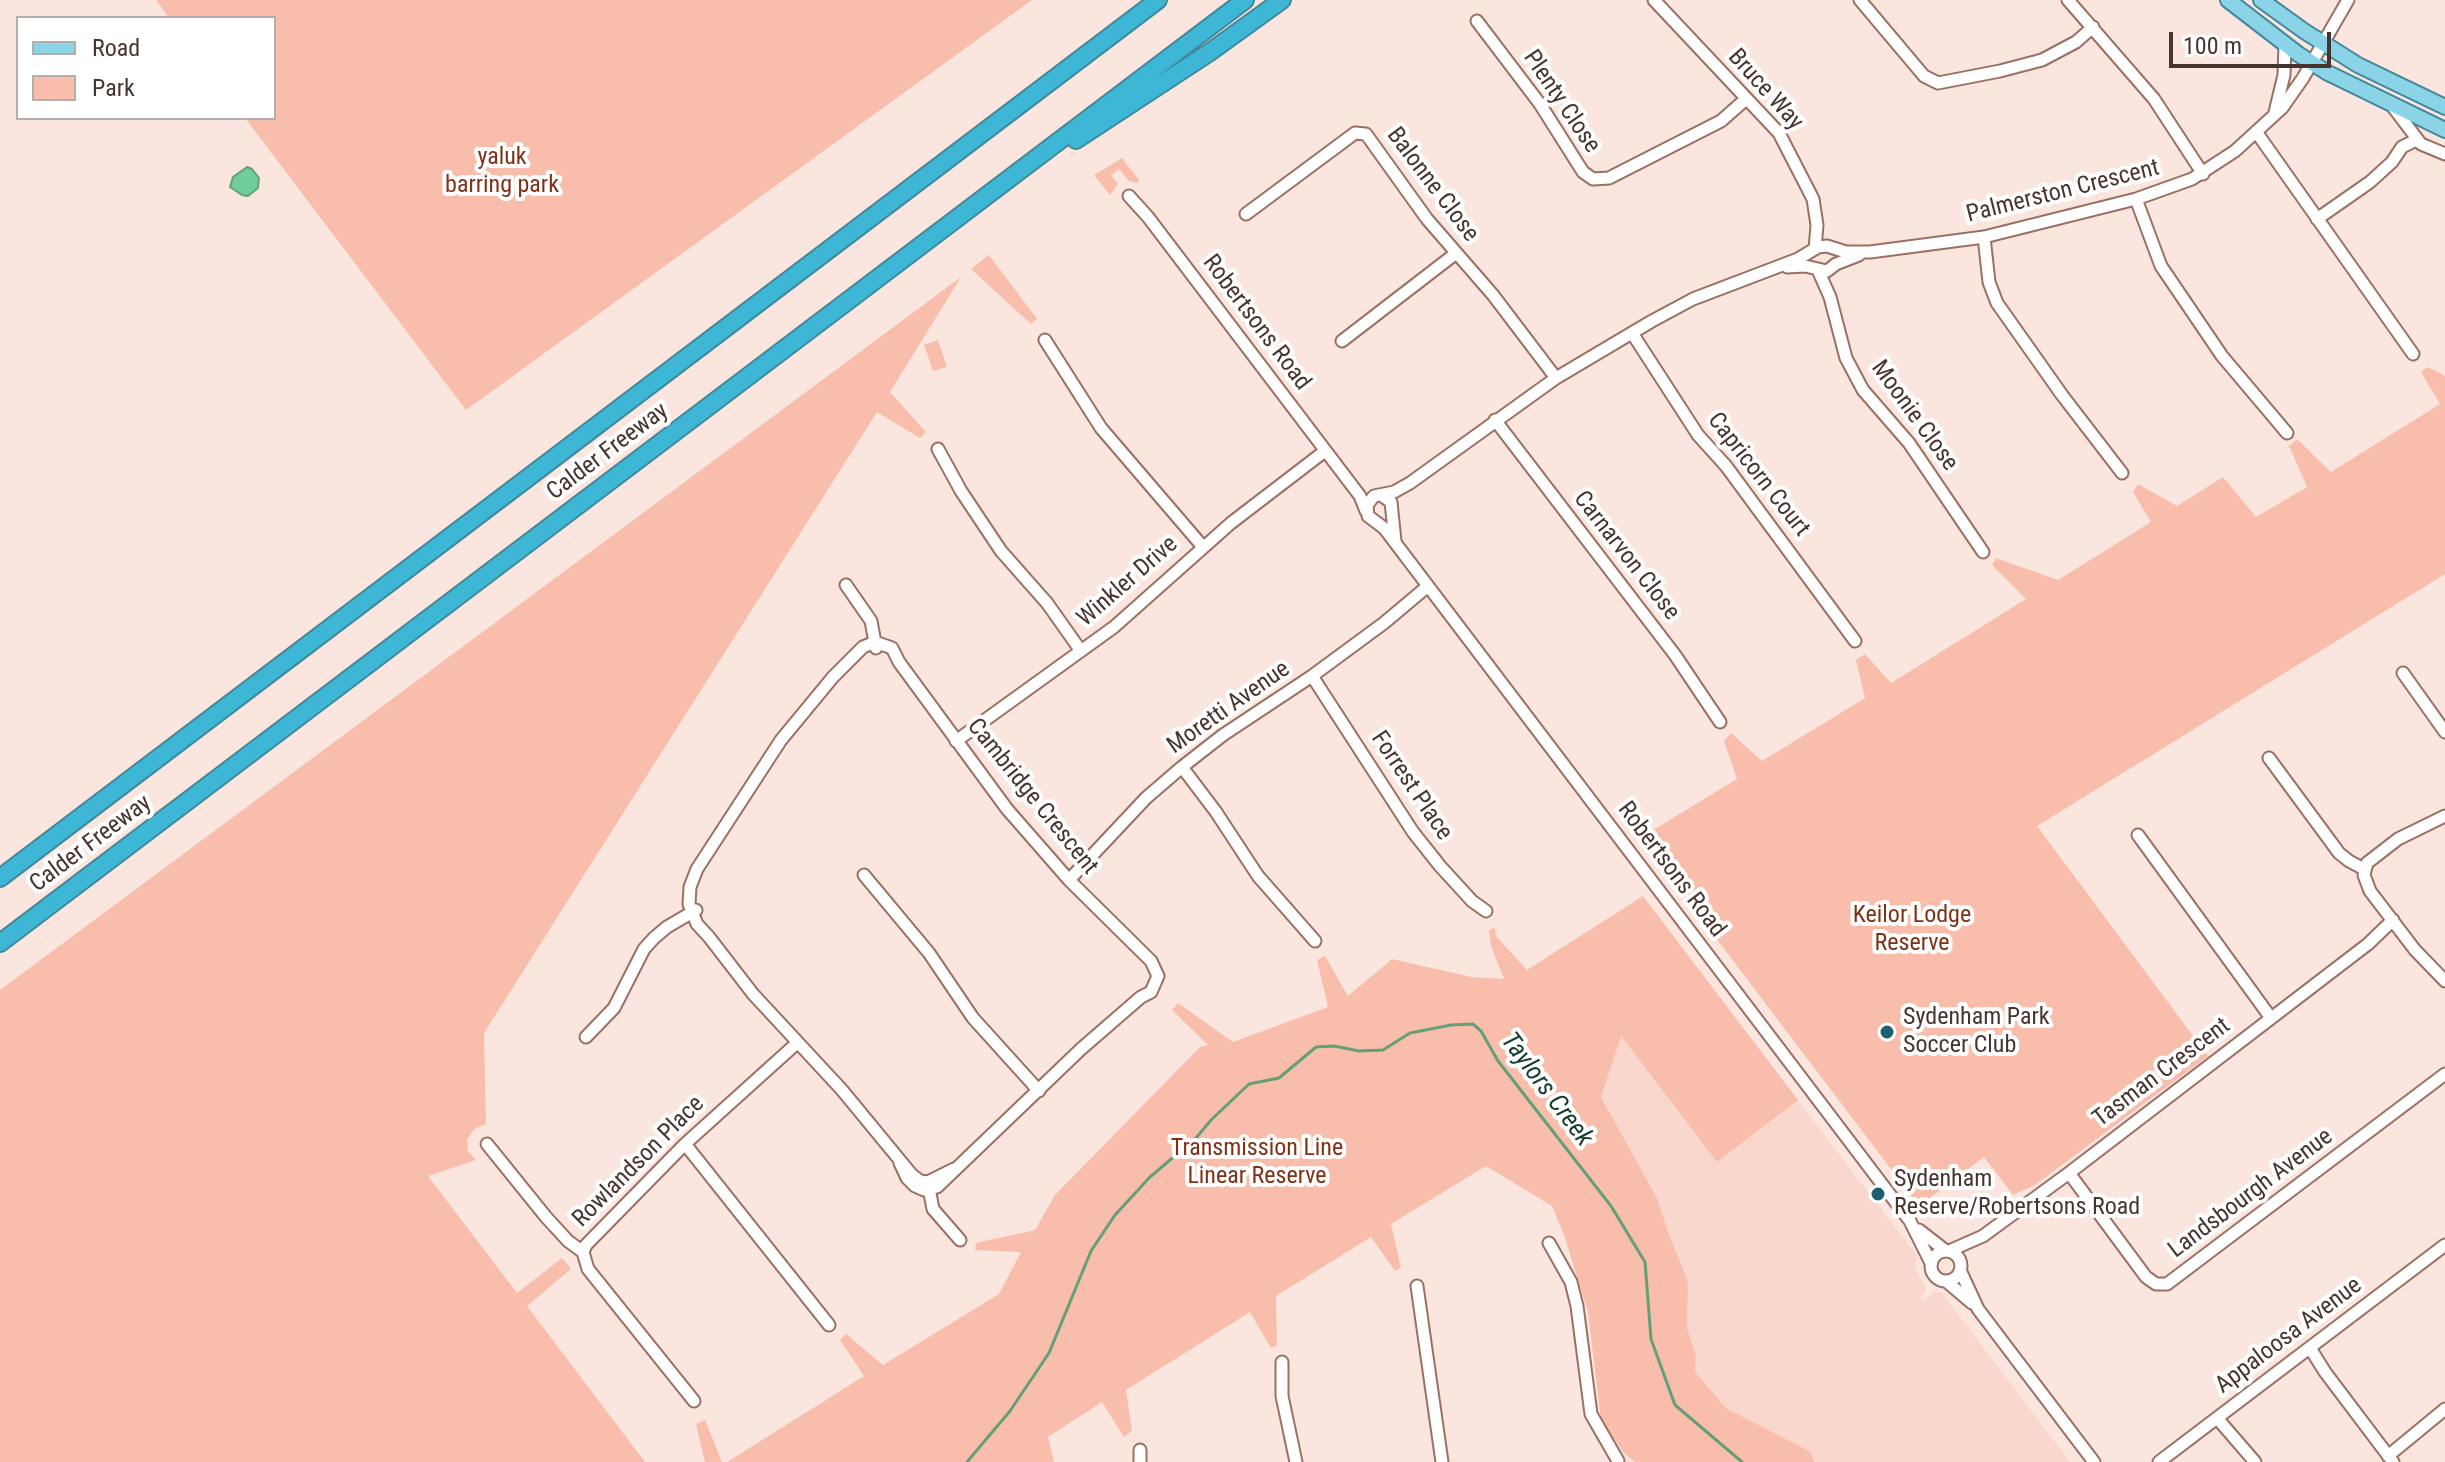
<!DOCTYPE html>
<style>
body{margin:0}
#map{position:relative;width:2445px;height:1462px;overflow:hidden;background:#fae6df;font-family:"Roboto Condensed",sans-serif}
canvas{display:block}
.legend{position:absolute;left:16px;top:16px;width:260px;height:104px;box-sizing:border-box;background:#fff;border:2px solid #b5aeab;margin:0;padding:10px 14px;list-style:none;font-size:24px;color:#47342e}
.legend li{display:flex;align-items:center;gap:16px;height:40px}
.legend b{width:40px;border:2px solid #b5aeab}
.scale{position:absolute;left:2169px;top:32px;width:162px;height:36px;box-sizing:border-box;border:4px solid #47342e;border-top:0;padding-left:10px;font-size:24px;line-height:28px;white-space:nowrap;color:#47342e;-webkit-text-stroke:6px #fff;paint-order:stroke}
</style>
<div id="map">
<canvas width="2445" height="1462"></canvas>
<ul class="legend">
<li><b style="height:10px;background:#8bd3e6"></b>Road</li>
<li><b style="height:22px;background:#f9beab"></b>Park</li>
</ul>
<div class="scale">100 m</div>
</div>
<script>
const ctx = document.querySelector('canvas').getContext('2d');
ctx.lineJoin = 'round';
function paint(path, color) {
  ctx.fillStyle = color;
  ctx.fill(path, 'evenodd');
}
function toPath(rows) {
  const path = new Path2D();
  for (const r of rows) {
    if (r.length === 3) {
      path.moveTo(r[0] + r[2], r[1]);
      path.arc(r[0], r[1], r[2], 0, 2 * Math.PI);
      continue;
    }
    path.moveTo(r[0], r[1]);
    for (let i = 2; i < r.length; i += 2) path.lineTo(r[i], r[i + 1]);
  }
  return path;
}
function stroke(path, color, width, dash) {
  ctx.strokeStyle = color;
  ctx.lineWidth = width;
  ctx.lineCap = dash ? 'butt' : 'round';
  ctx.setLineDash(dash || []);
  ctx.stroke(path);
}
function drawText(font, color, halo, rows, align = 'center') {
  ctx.font = font + ' "Roboto Condensed",sans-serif';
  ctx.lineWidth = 8;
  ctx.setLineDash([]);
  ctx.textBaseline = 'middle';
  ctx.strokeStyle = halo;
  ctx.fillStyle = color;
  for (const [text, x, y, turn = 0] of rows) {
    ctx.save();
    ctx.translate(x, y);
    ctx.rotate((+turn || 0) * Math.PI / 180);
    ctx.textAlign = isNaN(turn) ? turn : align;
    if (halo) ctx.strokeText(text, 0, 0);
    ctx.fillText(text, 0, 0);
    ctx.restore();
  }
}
paint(toPath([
 [1702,975,1917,1256,1915,1267,1926,1289,1921,1299,1923,1301,1934,1292,1942,1293,2070,1462,1815,1462,1809,1451,1726,1408,1695,1372,1696,1355,1687,1328,1688,1281,1668,1232,1658,1200,1601,1097,1619,1037]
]), '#f9d7cc');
paint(toPath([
 [156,0,1032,0,466,410,245,118,274,118,274,18,169,18],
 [1122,158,1139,180,1138,183,1129,181,1119,169,1111,175,1118,184,1110,195,1094,175],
 [989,255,1037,319,1031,324,971,269],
 [961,277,890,392,926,432,920,438,877,412,484,1033,486,1124,474,1129,467,1140,468,1151,476,1160,428,1176,517,1293,562,1258,571,1269,527,1306,645,1462,0,1462,0,990],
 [938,340,947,367,933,371,924,345],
 [2428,367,2445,376,2445,574,2037,826,2208,1056,2035,1185,2013,1195,1984,1157,1919,1206,1640,838,1737,779,1724,741,1731,733,1762,761,1865,698,1856,660,1865,654,1891,683,2026,599,1992,565,1996,558,2058,580,2151,522,2133,492,2138,484,2177,506,2223,477,2256,517,2307,487,2289,446,2297,439,2331,472,2440,404,2421,372],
 [1643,896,1798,1100,1717,1162,1621,1036,1601,1097,1658,1200,1668,1232,1688,1281,1687,1328,1696,1355,1695,1372,1726,1408,1809,1451,1815,1462,1635,1462,1624,1453,1601,1420,1588,1312,1564,1235,1552,1206,1486,1166,1391,1224,1401,1268,1395,1271,1371,1237,1276,1296,1277,1345,1271,1348,1250,1312,1126,1390,1132,1431,1124,1437,1102,1402,1048,1437,1054,1462,727,1462,864,1376,840,1340,846,1334,883,1365,999,1294,1021,1252,975,1250,976,1243,1035,1230,1055,1195,1200,1047,1208,1045,1172,1010,1178,1003,1233,1042,1328,1007,1317,960,1325,956,1348,996,1392,959,1471,977,1504,979,1491,946,1489,930,1495,928,1496,936,1527,970],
 [705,1420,722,1462,705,1462,696,1424]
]), '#f9beab');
const water = toPath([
 [247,167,252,169,259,178,258,188,248,196,242,195,230,187,233,177,247,167]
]);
paint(water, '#70cd9a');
stroke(water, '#649f7a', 2);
stroke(toPath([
 [967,1462,1010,1411,1049,1353,1091,1251,1115,1215,1150,1177,1196,1138,1211,1120,1249,1084,1279,1078,1316,1047,1334,1046,1359,1051,1383,1050,1410,1033,1451,1025,1473,1024,1481,1031,1498,1061,1611,1206,1645,1262,1651,1339,1675,1405,1742,1462]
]), '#649f7a', 3);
const minor = toPath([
 [1654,0,1779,133,1813,199,1817,225,1815,249],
 [1860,0,1924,76,1938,83,2000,71,2042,60,2076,42,2093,27],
 [2068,0,2154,99,2203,174],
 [1477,21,1540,104,1583,172,1593,179,1609,178,1721,121,1746,99],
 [2393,107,2421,144,2445,154],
 [2275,112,2284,75,2285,45],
 [2257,133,2413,354],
 [1129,196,1148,217,1360,496,1366,511],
 [2136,199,2161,266,2222,356,2287,433],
 [1246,214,1355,133,1366,134,1427,219,1493,295,1556,378],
 [2317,219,2370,182,2392,162,2402,147,2416,140],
 [1984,237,1989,282,1997,303,2062,395,2122,473],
 [1787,267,1805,266,1827,271,1836,264,1859,255],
 [1818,270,1830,297,1846,358,1863,390,1909,443,1983,552],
 [1632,333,1698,435,1726,466,1855,641],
 [1045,340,1101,428,1203,547],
 [1342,341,1455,254],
 [1495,420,1675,655,1720,722],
 [938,449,961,491,1001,551,1047,603,1081,651],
 [1381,495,1391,502,1395,541],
 [846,585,871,621,876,648],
 [2403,673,2445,732],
 [1312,676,1413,832,1440,866,1472,901,1486,911],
 [956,741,1114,627,1231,523,1325,451],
 [2269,758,2339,853,2349,861,2364,869],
 [1182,767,1216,812,1258,876,1315,941],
 [2445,816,2398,839,2367,863,2364,875,2370,891,2415,950,2445,981],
 [2138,835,2271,1018],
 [864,875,929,953,973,1018,1039,1091],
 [1069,880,1146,798,1182,767,1223,735,1312,676,1384,623,1428,586],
 [586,1037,614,1008,644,949,654,938,667,927,696,910],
 [487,1144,546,1217,568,1241,583,1252],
 [685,1144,829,1325],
 [900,1163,907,1178,915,1186,924,1190,937,1187,1081,1049,1141,997,1151,992,1158,976,1151,961,1069,880,1007,809,899,662,892,648,875,642,863,647,833,677,781,740,697,869,690,887,689,904,697,924,709,937,753,994,842,1090,912,1175,920,1181,928,1182,954,1169],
 [2069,1173,2146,1277,2156,1284,2167,1284,2445,1074],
 [928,1183,933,1209,960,1240],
 [1919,1230,1946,1251],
 [1549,1243,1571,1282,1577,1306,1591,1414,1618,1461],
 [1946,1266,15],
 [1949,1251,1983,1236,2069,1173,2368,944,2393,920],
 [1930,1261,1910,1221,1384,528,1368,516,1367,505,1374,496,1394,492,1410,483,1556,378,1652,321,1693,299,1798,259,1818,247,1827,246,1846,252,1870,252,1984,237,2136,199,2192,179,2235,151,2282,108,2303,78,2348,0],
 [1960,1270,1978,1309,2094,1462],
 [1946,1281,1972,1303],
 [1417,1286,1442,1462],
 [2310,1348,2325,1372,2393,1462],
 [1282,1362,1282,1396,1296,1462],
 [694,1401,588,1269,583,1252,586,1245,685,1144,797,1043],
 [2217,1418,2255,1462],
 [2388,1456,2445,1409],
 [1140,1462,1140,1450],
 [2159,1462,2445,1245]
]);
const major = toPath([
 [2228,0,2298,54,2328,73,2445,130],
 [2261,0,2304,31,2358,65,2445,107]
]);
const highway = toPath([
 [1076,140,1210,52,1282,0],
 [0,878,1158,0],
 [0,943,1245,0]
]);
stroke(minor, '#9b7062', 15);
stroke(major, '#41889b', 18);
stroke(highway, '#41889b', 20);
stroke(minor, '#fff', 11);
stroke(major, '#8bd3e6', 14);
stroke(highway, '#3eb6d5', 16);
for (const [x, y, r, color] of [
 [1887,1032,8,"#1a6071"],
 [1878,1194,8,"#1a6071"]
]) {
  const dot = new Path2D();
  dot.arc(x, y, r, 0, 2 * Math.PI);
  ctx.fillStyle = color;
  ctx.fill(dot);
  stroke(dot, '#fff', 3);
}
drawText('24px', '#47342e', '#fff', [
 ["Bruce Way",1765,90,48],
 ["Plenty Close",1561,102,56],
 ["Balonne Close",1432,185,53],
 ["Palmerston Crescent",2063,192,-14],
 ["Robertsons Road",1256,323,53],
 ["Moonie Close",1914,416,54],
 ["Calder Freeway",608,452,-37],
 ["Capricorn Court",1758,475,52],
 ["Carnarvon Close",1626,556,52],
 ["Winkler Drive",1128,582,-41],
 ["Moretti Avenue",1229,708,-35],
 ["Forrest Place",1411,786,56],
 ["Cambridge Crescent",1032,797,51],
 ["Calder Freeway",91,844,-37],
 ["Robertsons Road",1671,870,53],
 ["Tasman Crescent",2162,1073,-37],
 ["Rowlandson Place",639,1162,-45],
 ["Landsbourgh Avenue",2251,1194,-37],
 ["Appaloosa Avenue",2289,1336,-37]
]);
drawText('24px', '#7f3015', '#fff', [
 ["yaluk",502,158],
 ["barring park",502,186],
 ["Keilor Lodge",1912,916],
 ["Reserve",1912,944],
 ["Transmission Line",1257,1149],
 ["Linear Reserve",1257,1177]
]);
drawText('24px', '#47342e', '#fff', [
 ["Sydenham Park",1903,1018],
 ["Soccer Club",1903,1046],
 ["Sydenham",1894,1180],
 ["Reserve/Robertsons Road",1894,1208]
], 'left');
drawText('italic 26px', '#143c28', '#fff', [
 ["Taylors Creek",1546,1090,53]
]);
</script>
